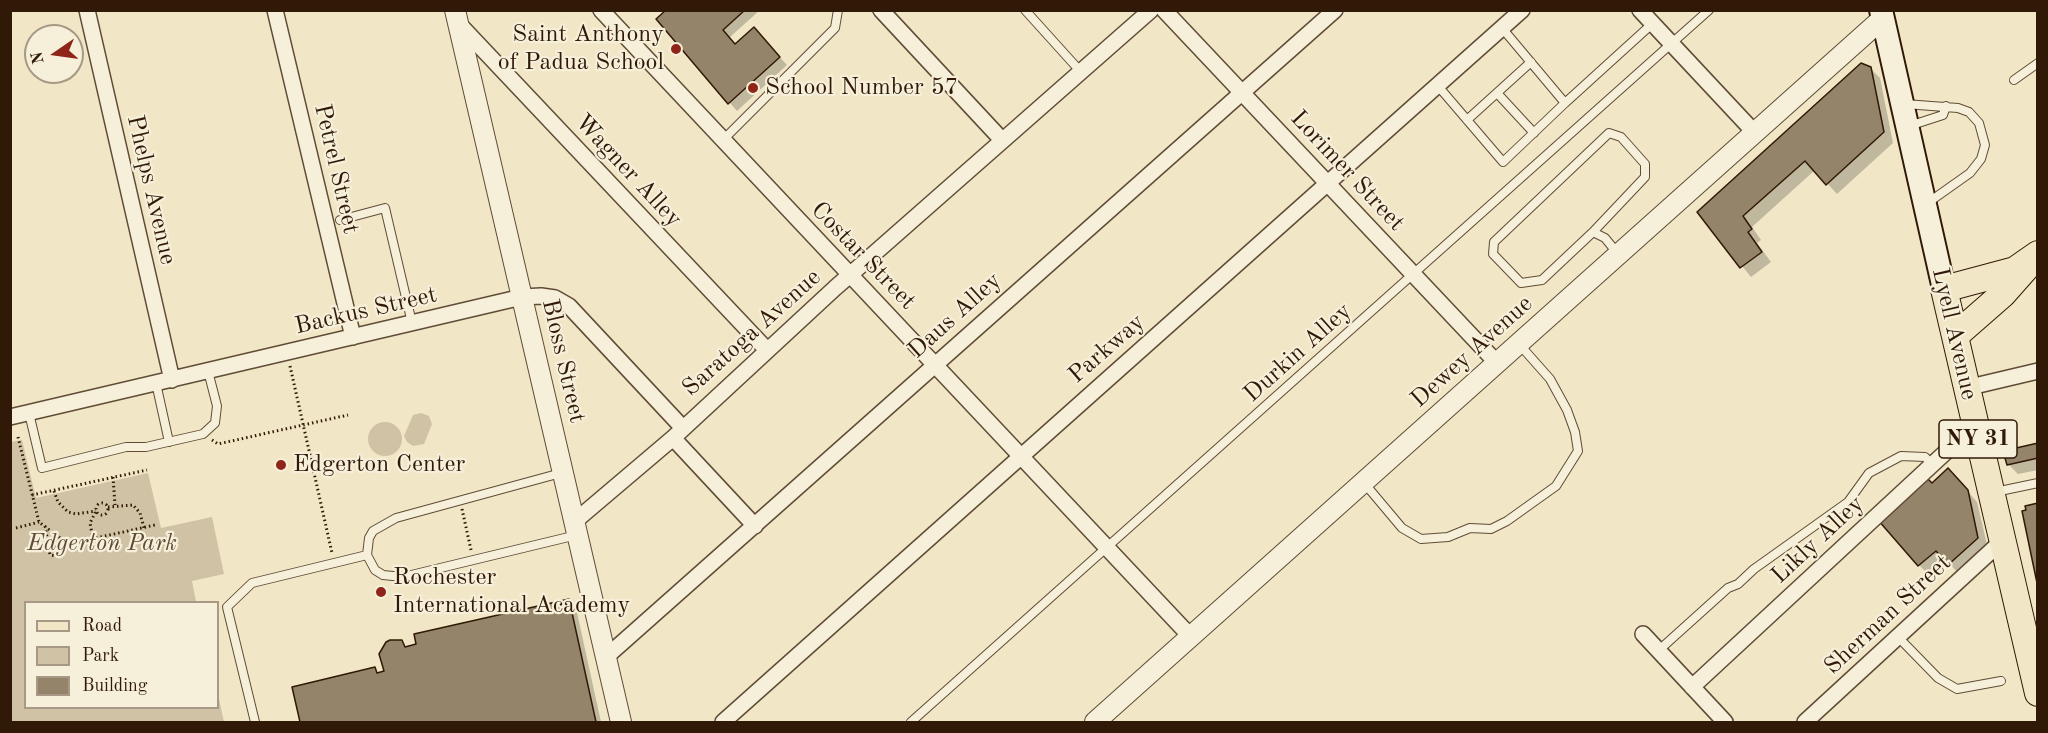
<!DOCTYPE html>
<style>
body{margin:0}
#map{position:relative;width:2048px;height:733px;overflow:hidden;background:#f1e6c6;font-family:"Old Standard TT",serif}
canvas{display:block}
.frame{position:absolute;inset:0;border:12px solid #301906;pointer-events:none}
.legend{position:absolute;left:24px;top:601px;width:195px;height:108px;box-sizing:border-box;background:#f6efda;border:2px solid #a79985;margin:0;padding:8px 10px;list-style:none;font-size:18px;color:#301906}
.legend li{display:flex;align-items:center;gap:12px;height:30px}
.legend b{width:30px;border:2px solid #a79985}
.north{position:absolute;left:24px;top:24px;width:60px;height:60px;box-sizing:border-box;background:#f6efda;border:2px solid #a79985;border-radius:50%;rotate:257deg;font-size:16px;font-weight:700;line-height:24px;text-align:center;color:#301906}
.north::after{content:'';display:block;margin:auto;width:21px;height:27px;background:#8f2418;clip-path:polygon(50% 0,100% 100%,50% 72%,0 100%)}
</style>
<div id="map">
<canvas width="2048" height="733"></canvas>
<div class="frame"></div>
<ul class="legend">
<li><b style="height:8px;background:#f1e6c6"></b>Road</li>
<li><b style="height:16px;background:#d0c3a5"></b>Park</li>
<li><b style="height:16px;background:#94846a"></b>Building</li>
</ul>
<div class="north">N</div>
</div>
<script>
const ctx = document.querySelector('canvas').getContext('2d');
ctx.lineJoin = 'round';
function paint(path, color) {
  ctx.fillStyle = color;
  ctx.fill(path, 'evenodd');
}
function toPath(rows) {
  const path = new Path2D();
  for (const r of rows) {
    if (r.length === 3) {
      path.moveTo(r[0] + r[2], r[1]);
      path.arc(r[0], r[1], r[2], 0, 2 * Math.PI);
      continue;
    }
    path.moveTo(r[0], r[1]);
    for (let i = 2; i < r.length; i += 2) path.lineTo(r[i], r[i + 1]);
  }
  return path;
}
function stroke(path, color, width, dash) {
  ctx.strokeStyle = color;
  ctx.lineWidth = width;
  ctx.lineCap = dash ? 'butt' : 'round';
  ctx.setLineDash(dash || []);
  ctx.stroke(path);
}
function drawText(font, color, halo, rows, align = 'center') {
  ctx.font = font + ' "Old Standard TT",serif';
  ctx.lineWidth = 4.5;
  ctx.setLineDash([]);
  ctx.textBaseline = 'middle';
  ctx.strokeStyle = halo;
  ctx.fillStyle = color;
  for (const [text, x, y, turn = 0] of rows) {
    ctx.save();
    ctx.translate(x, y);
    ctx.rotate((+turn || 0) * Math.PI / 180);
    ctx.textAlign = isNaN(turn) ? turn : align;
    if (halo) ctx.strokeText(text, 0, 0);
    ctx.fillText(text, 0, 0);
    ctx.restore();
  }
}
paint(toPath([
 [421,413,429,416,432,424,424,444,413,446,407,442,404,436,413,415],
 [385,439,17],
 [22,440,36,498,148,473,161,528,212,517,224,574,192,581,196,602,26,602,26,708,218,708,218,694,224,722,11,722,10,442]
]), '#d0c3a5');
paint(toPath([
 [668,10,760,10,729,38,736,46,761,37,787,65,737,111,658,20],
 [1870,68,1880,78,1893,143,1837,194,1815,170,1752,227,1761,240,1757,243,1771,262,1751,277,1699,212],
 [2038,444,2038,470,2018,474,2008,464],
 [1958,480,1977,502,1988,549,1959,574,1947,561,1929,575,1919,565,1932,485],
 [568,601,576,608,601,722,301,722,293,688,375,669,379,674,386,672,401,641,407,648]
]), '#0003');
const building = toPath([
 [666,10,745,10,723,30,735,44,754,27,780,57,728,104,656,19,666,10],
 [1861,63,1871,67,1884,132,1826,185,1805,161,1743,216,1752,229,1748,232,1762,252,1740,268,1697,212,1861,63],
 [2038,443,2038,458,2007,465,2003,451,2038,443],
 [1948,468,1968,490,1978,538,1948,565,1936,551,1918,566,1878,520,1925,476,1932,483,1948,468],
 [2038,503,2038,583,2037,583,2022,511,2026,510,2025,506,2038,503],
 [569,599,596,722,300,722,292,687,375,667,377,673,384,671,379,654,386,642,390,640,402,640,405,647,416,644,414,634,569,599]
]);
paint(building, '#94846a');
stroke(building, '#301906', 1.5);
const service = toPath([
 [1025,10,1081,72],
 [2014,80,2038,63],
 [1438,86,1503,162,1565,103,1502,28],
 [1497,93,1534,133],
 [1565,103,1652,24],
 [1905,104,1958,108,1969,112,1979,123,1985,145,1981,159,1970,173,1929,202],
 [1467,120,1531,62],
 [1909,126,1943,115,1946,106],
 [723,140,835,28,838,10],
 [340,220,385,208,412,323],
 [1593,232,1645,177,1645,164,1621,137,1609,133,1494,242,1493,254,1521,283,1542,280,1593,232,1605,238,1618,254],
 [156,383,169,442],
 [29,413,42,468,126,447,146,447,203,434,215,423,217,406,208,371],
 [561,473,396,518,373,531,369,538,367,555,375,570,383,575,403,577,577,535],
 [1365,484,1402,528,1421,539,1448,537,1470,528,1491,529,1507,521,1556,486,1578,451,1575,432,1567,410,1550,379,1519,344],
 [1995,492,2038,483],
 [1898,637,1938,678,1957,689,2001,681],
 [1658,651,1728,588,1738,584,1754,569,1848,502,1869,473,1901,456,1925,457,1932,464],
 [255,722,227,607,252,583,367,555],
 [911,722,1709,10]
]);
const minor = toPath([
 [87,10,172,380],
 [275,10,353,337],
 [601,10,1191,637],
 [881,10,1002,140],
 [1164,10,1497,363],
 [1640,10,1755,133],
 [458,23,766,349],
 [1966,388,2038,371],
 [10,417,522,297,541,296,555,298,569,306,682,427],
 [673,438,755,526],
 [574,522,673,438,835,288,1151,10],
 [1643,634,1725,722],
 [606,657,1335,10],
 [1692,687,1975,425],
 [723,722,1522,10],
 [1805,722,2002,541]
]);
const tertiary = toPath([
 [455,10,621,722],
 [1095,722,1883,18]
]);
const secondary = toPath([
 [1881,10,1944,289]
]);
const primary = toPath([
 [2038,254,2015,270,1944,289,2038,693],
 [1955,336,2003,294,2026,268]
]);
stroke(service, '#604c36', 10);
stroke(minor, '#604c36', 18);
stroke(tertiary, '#604c36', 22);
stroke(secondary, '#301906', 26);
stroke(primary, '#301906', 28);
stroke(toPath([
 [290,366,332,553],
 [18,437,39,522,68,544],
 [212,440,218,444,348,415],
 [113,477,115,505],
 [54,491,58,502,68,512,76,514,96,511],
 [32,495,147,470],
 [102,509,6],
 [108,507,133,505,140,513,144,528],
 [462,509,471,550],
 [45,526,50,555,56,556,69,544,155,525],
 [16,528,39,522],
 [93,539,90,523,96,511]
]), '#301906', 3, [1.5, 3]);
stroke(service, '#f6efda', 8);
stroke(minor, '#f6efda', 15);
stroke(tertiary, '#f6efda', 20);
stroke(secondary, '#f6efda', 22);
stroke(primary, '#f1e6c6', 26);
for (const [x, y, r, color] of [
 [676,49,6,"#8f2418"],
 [753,88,6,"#8f2418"],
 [281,465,6,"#8f2418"],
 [381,592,6,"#8f2418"]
]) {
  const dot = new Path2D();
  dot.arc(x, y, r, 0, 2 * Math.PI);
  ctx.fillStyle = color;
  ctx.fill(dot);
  stroke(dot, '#f6efda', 2);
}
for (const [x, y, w] of [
 [1978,439,78]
]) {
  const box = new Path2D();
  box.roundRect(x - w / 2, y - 19, w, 38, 4.5);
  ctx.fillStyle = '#f6efda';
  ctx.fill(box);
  stroke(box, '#301906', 1.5);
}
drawText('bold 22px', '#301906', null, [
 ["NY 31",1978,439]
]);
drawText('24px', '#301906', '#f6efda', [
 ["Saint Anthony",664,35,"right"],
 ["of Padua School",664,63,"right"],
 ["School Number 57",765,88],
 ["Edgerton Center",293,465],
 ["Rochester",393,578],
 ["International Academy",393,606]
], 'left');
drawText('24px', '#301906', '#f6efda', [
 ["Petrel Street",336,169,77],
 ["Wagner Alley",628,171,47],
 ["Lorimer Street",1347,171,47],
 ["Phelps Avenue",151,190,77],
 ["Costar Street",863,256,46],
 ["Backus Street",366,311,-13],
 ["Daus Alley",955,316,-42],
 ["Saratoga Avenue",752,333,-42],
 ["Lyell Avenue",1954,334,77],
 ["Parkway",1107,349,-41],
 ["Dewey Avenue",1472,352,-42],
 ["Durkin Alley",1298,353,-42],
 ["Bloss Street",563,361,77],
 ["Likly Alley",1818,540,-43],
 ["Sherman Street",1888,615,-43]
]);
drawText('italic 24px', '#604c36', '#f6efda', [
 ["Edgerton Park",102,544]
]);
</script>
